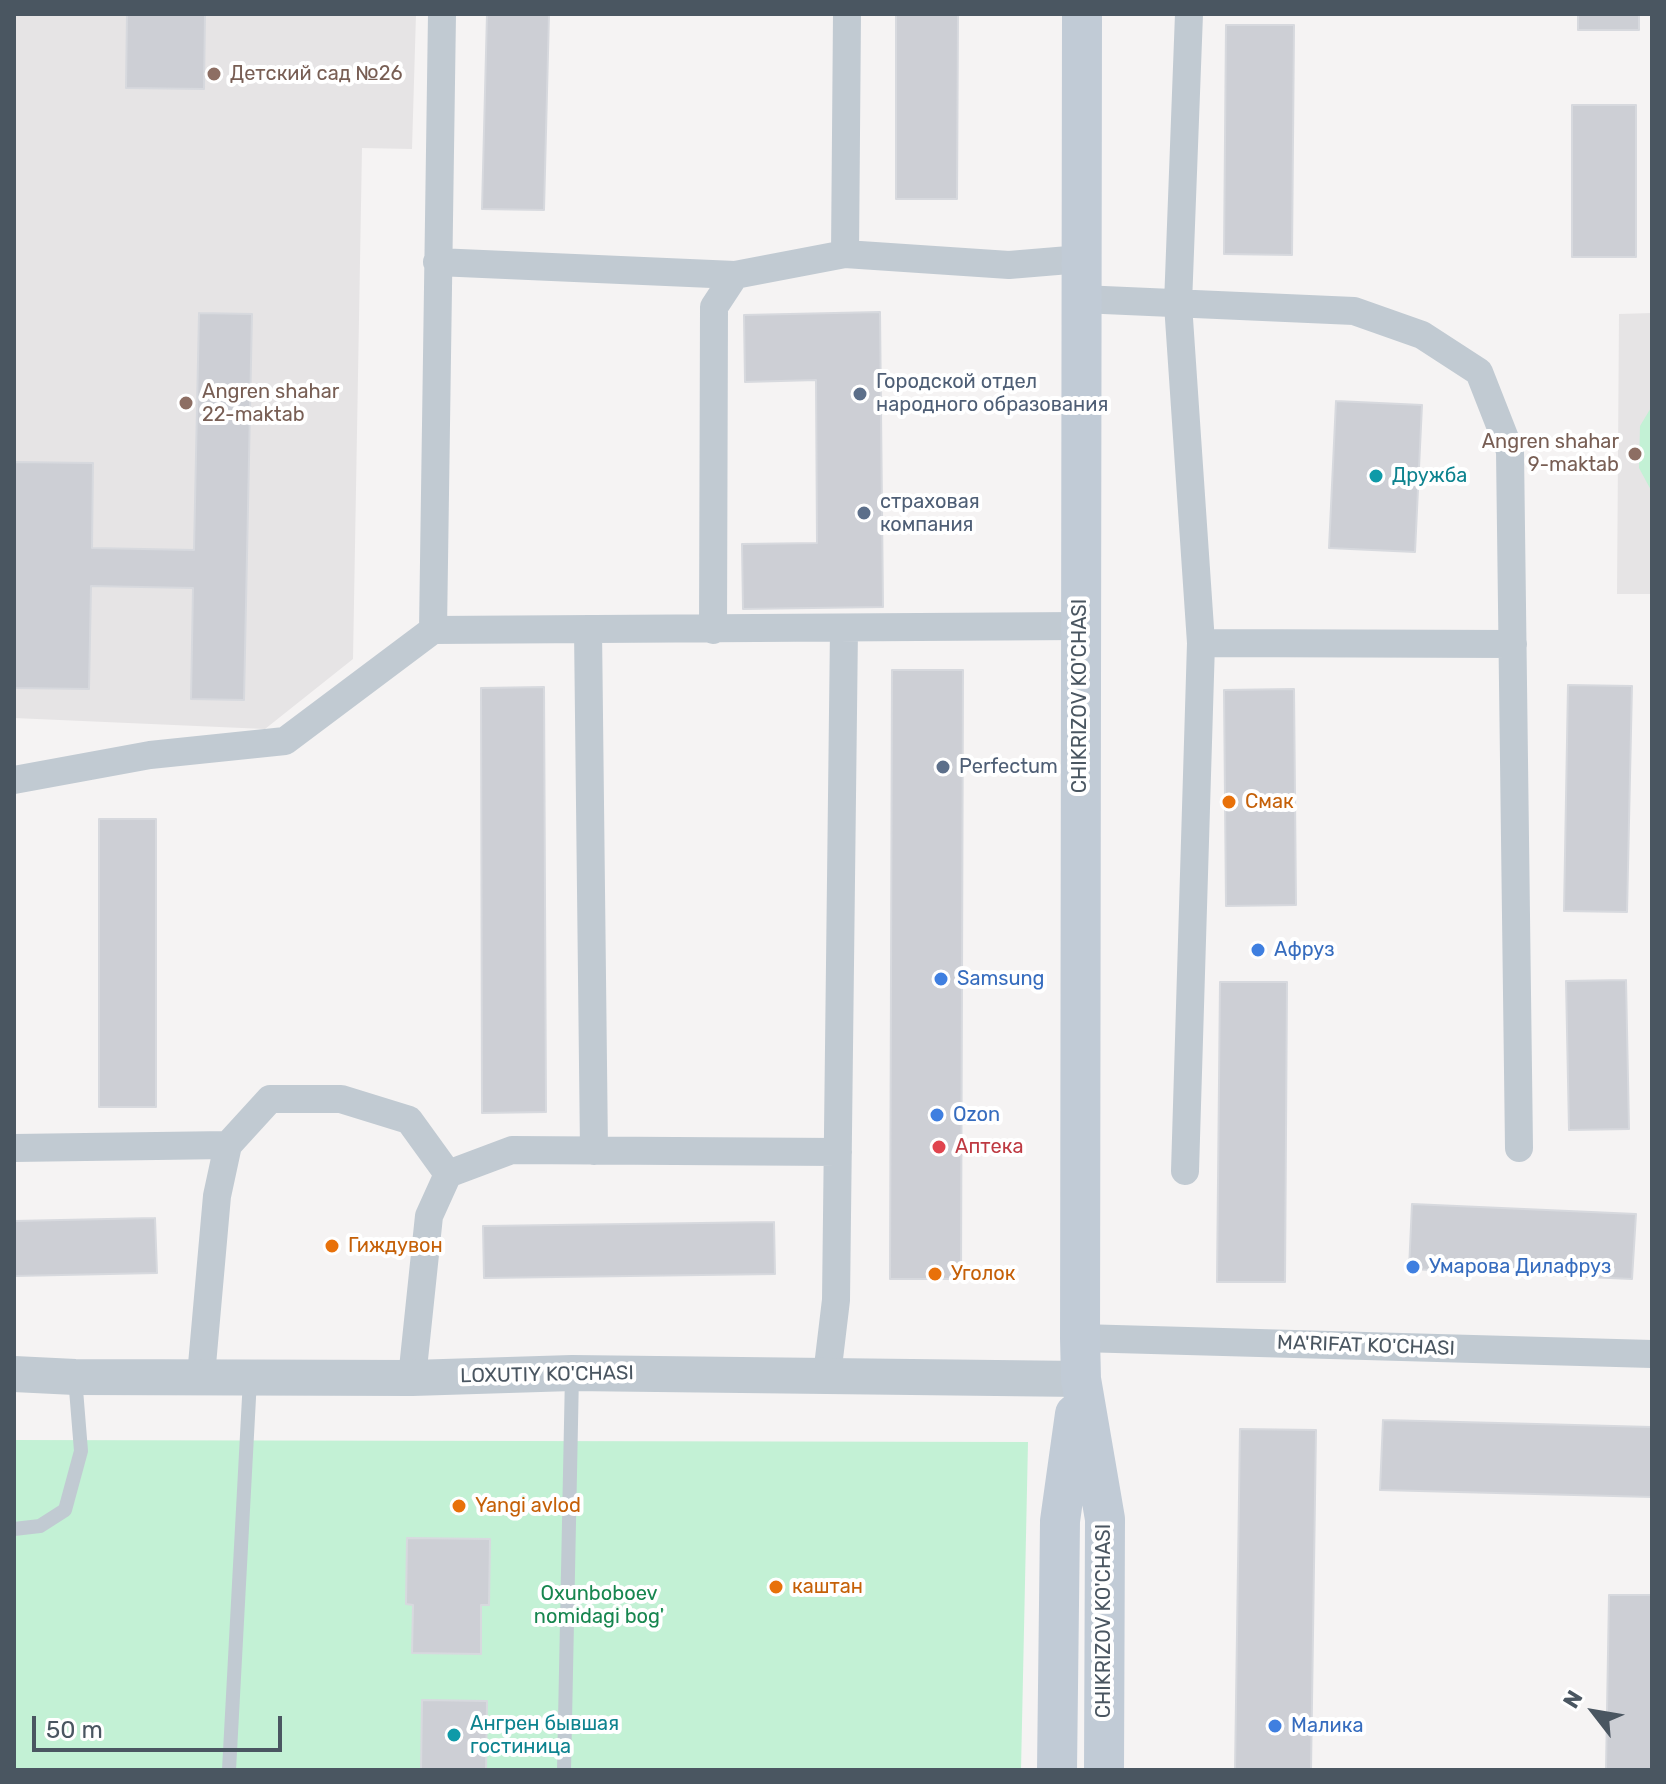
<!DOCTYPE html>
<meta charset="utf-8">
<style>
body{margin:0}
#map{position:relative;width:1666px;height:1784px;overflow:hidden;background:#f5f3f3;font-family:Rubik,sans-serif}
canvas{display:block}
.frame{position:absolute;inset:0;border:16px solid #4a5661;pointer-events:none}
.north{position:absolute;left:1554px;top:1672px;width:80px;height:80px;-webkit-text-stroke:6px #fff;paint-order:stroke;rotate:301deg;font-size:22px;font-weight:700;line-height:32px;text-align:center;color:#4a5661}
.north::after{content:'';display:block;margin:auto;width:28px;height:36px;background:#4a5661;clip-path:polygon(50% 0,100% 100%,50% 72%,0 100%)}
.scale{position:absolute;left:32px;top:1716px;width:250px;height:36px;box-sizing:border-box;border:4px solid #4a5661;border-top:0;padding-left:10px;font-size:24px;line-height:28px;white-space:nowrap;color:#4a5661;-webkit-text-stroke:6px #fff;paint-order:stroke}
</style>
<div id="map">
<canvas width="1666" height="1784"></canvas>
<div class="frame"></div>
<div class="north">N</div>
<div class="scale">50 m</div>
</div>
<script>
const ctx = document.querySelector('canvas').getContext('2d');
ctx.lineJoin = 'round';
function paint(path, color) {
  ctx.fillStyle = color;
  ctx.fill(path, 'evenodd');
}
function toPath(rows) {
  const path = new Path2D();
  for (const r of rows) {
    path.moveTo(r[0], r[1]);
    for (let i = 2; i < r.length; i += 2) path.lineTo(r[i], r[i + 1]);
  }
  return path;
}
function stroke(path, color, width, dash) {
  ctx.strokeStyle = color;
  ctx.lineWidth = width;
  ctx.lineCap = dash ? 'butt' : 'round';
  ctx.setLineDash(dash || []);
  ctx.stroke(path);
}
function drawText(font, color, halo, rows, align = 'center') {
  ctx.font = font + ' Rubik,sans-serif';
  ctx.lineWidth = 8;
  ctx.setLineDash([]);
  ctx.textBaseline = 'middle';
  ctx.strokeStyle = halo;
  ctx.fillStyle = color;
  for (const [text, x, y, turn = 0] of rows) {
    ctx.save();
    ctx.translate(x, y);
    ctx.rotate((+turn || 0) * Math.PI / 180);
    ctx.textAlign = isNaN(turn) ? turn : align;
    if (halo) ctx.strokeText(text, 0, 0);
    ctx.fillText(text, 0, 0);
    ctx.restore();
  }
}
paint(toPath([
 [14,14,416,14,412,149,362,148,353,659,265,729,14,718],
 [1652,313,1652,594,1617,594,1619,314]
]), '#e6e4e5');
paint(toPath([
 [1652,406,1652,492,1639,468,1640,426],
 [14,1440,1028,1442,1021,1770,14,1770]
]), '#c3f1d5');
const building = toPath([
 [127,14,205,14,204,89,126,88,127,14],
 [487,14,549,14,544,210,482,209,487,14],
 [896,14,958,14,957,199,896,199,896,14],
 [1578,14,1639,14,1639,30,1578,30,1578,14],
 [1226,25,1294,25,1292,255,1224,254,1226,25],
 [1572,105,1636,105,1636,257,1572,257,1572,105],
 [880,312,883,607,743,609,742,544,817,543,816,380,745,382,744,315,880,312],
 [199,313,252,314,244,700,191,699,193,588,91,586,89,689,14,688,14,462,93,463,92,548,194,550,199,313],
 [1336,401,1422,405,1415,552,1329,548,1336,401],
 [892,670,963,670,961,1279,890,1279,892,670],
 [1568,685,1632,686,1627,912,1564,911,1568,685],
 [544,687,546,1112,482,1113,481,688,544,687],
 [1294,689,1296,905,1226,906,1224,690,1294,689],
 [99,819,156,819,156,1107,99,1107,99,819],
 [1626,980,1629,1129,1569,1130,1566,981,1626,980],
 [1220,982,1287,982,1285,1282,1217,1282,1220,982],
 [1412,1204,1636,1214,1632,1279,1409,1269,1412,1204],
 [155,1218,157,1273,14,1276,14,1221,155,1218],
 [774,1222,775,1274,484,1278,483,1226,774,1222],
 [1383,1420,1652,1427,1652,1497,1380,1490,1383,1420],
 [1240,1429,1316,1430,1311,1770,1235,1770,1240,1429],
 [407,1538,490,1539,489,1605,481,1605,481,1654,412,1653,413,1605,406,1604,407,1538],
 [1609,1595,1652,1595,1652,1770,1606,1770,1609,1595],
 [422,1700,487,1701,486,1770,421,1770,422,1700]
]);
paint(building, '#cdcfd5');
stroke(building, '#d7d9de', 2);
stroke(toPath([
 [14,1529,40,1526,65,1510,81,1451,75,1377],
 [229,1770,250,1379],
 [564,1770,572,1374]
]), '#c1cad2', 14);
stroke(toPath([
 [845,254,847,14],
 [437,262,735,275],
 [1081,299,1354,311,1422,335,1479,372,1510,451,1519,1148],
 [588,629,594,1151],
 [433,630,442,14],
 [713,630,714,307,735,275,845,254,1009,265,1081,259],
 [1201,643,1513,644],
 [14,780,150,755,285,741,433,630,1080,626],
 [14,1148,228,1145],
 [1185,1171,1201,643,1178,304,1189,14],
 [1080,1338,1652,1354],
 [827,1375,836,1300,844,628],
 [201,1376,217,1196,228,1145,270,1099,341,1099,409,1120,448,1174],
 [412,1378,429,1216,448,1174,512,1150,838,1152]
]), '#c1cad2', 28);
stroke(toPath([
 [14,1374,75,1377,412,1378,572,1373,1081,1379]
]), '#c1cad2', 36);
stroke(toPath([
 [1082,14,1080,1338,1081,1379,1105,1519,1104,1770],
 [1057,1770,1060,1521,1075,1414]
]), '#c1cbd6', 40);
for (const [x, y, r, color] of [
 [214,74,8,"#8d6e63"],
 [860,394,8,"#5c6f8a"],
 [186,403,8,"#8d6e63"],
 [1635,454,8,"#8d6e63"],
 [1376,476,8,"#0f9aa8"],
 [864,513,8,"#5c6f8a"],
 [943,767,8,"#5c6f8a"],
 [1229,802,8,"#e8710a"],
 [1258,950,8,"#3f7fe0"],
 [941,979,8,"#3f7fe0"],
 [937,1115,8,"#3f7fe0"],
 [939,1147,8,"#e0444e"],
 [332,1246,8,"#e8710a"],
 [1413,1267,8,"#3f7fe0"],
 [935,1274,8,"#e8710a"],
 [459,1506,8,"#e8710a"],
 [776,1587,8,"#e8710a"],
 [1275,1726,8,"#3f7fe0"],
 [454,1735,8,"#0f9aa8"]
]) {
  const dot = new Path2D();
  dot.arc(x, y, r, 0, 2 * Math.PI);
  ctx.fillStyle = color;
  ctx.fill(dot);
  stroke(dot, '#fff', 3);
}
drawText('20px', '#785e54', '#fff', [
 ["Детский сад №26",230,74],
 ["Angren shahar",202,392],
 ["22-maktab",202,415],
 ["Angren shahar",1619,442,"right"],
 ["9-maktab",1619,465,"right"]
], 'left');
drawText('20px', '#4e5e75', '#fff', [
 ["Городской отдел",876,382],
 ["народного образования",876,405],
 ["страховая",880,502],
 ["компания",880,525],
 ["Perfectum",959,767]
], 'left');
drawText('20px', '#0d838f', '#fff', [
 ["Дружба",1392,476],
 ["Ангрен бывшая",470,1724],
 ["гостиница",470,1747]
], 'left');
drawText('20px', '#4a5661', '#fff', [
 ["CHIKRIZOV KO'CHASI",1080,696,-90],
 ["MA'RIFAT KO'CHASI",1366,1346,2],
 ["LOXUTIY KO'CHASI",547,1375,-1],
 ["CHIKRIZOV KO'CHASI",1104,1621,-90]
]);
drawText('20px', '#c56008', '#fff', [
 ["Смак",1245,802],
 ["Гиждувон",348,1246],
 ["Уголок",951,1274],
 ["Yangi avlod",475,1506],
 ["каштан",792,1587]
], 'left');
drawText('20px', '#366cbe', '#fff', [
 ["Афруз",1274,950],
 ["Samsung",957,979],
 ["Ozon",953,1115],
 ["Умарова Дилафруз",1429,1267],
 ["Малика",1291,1726]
], 'left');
drawText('20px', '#be3a42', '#fff', [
 ["Аптека",955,1147]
], 'left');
drawText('20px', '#17864f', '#fff', [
 ["Oxunboboev",599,1594],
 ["nomidagi bog'",599,1617]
]);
</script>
